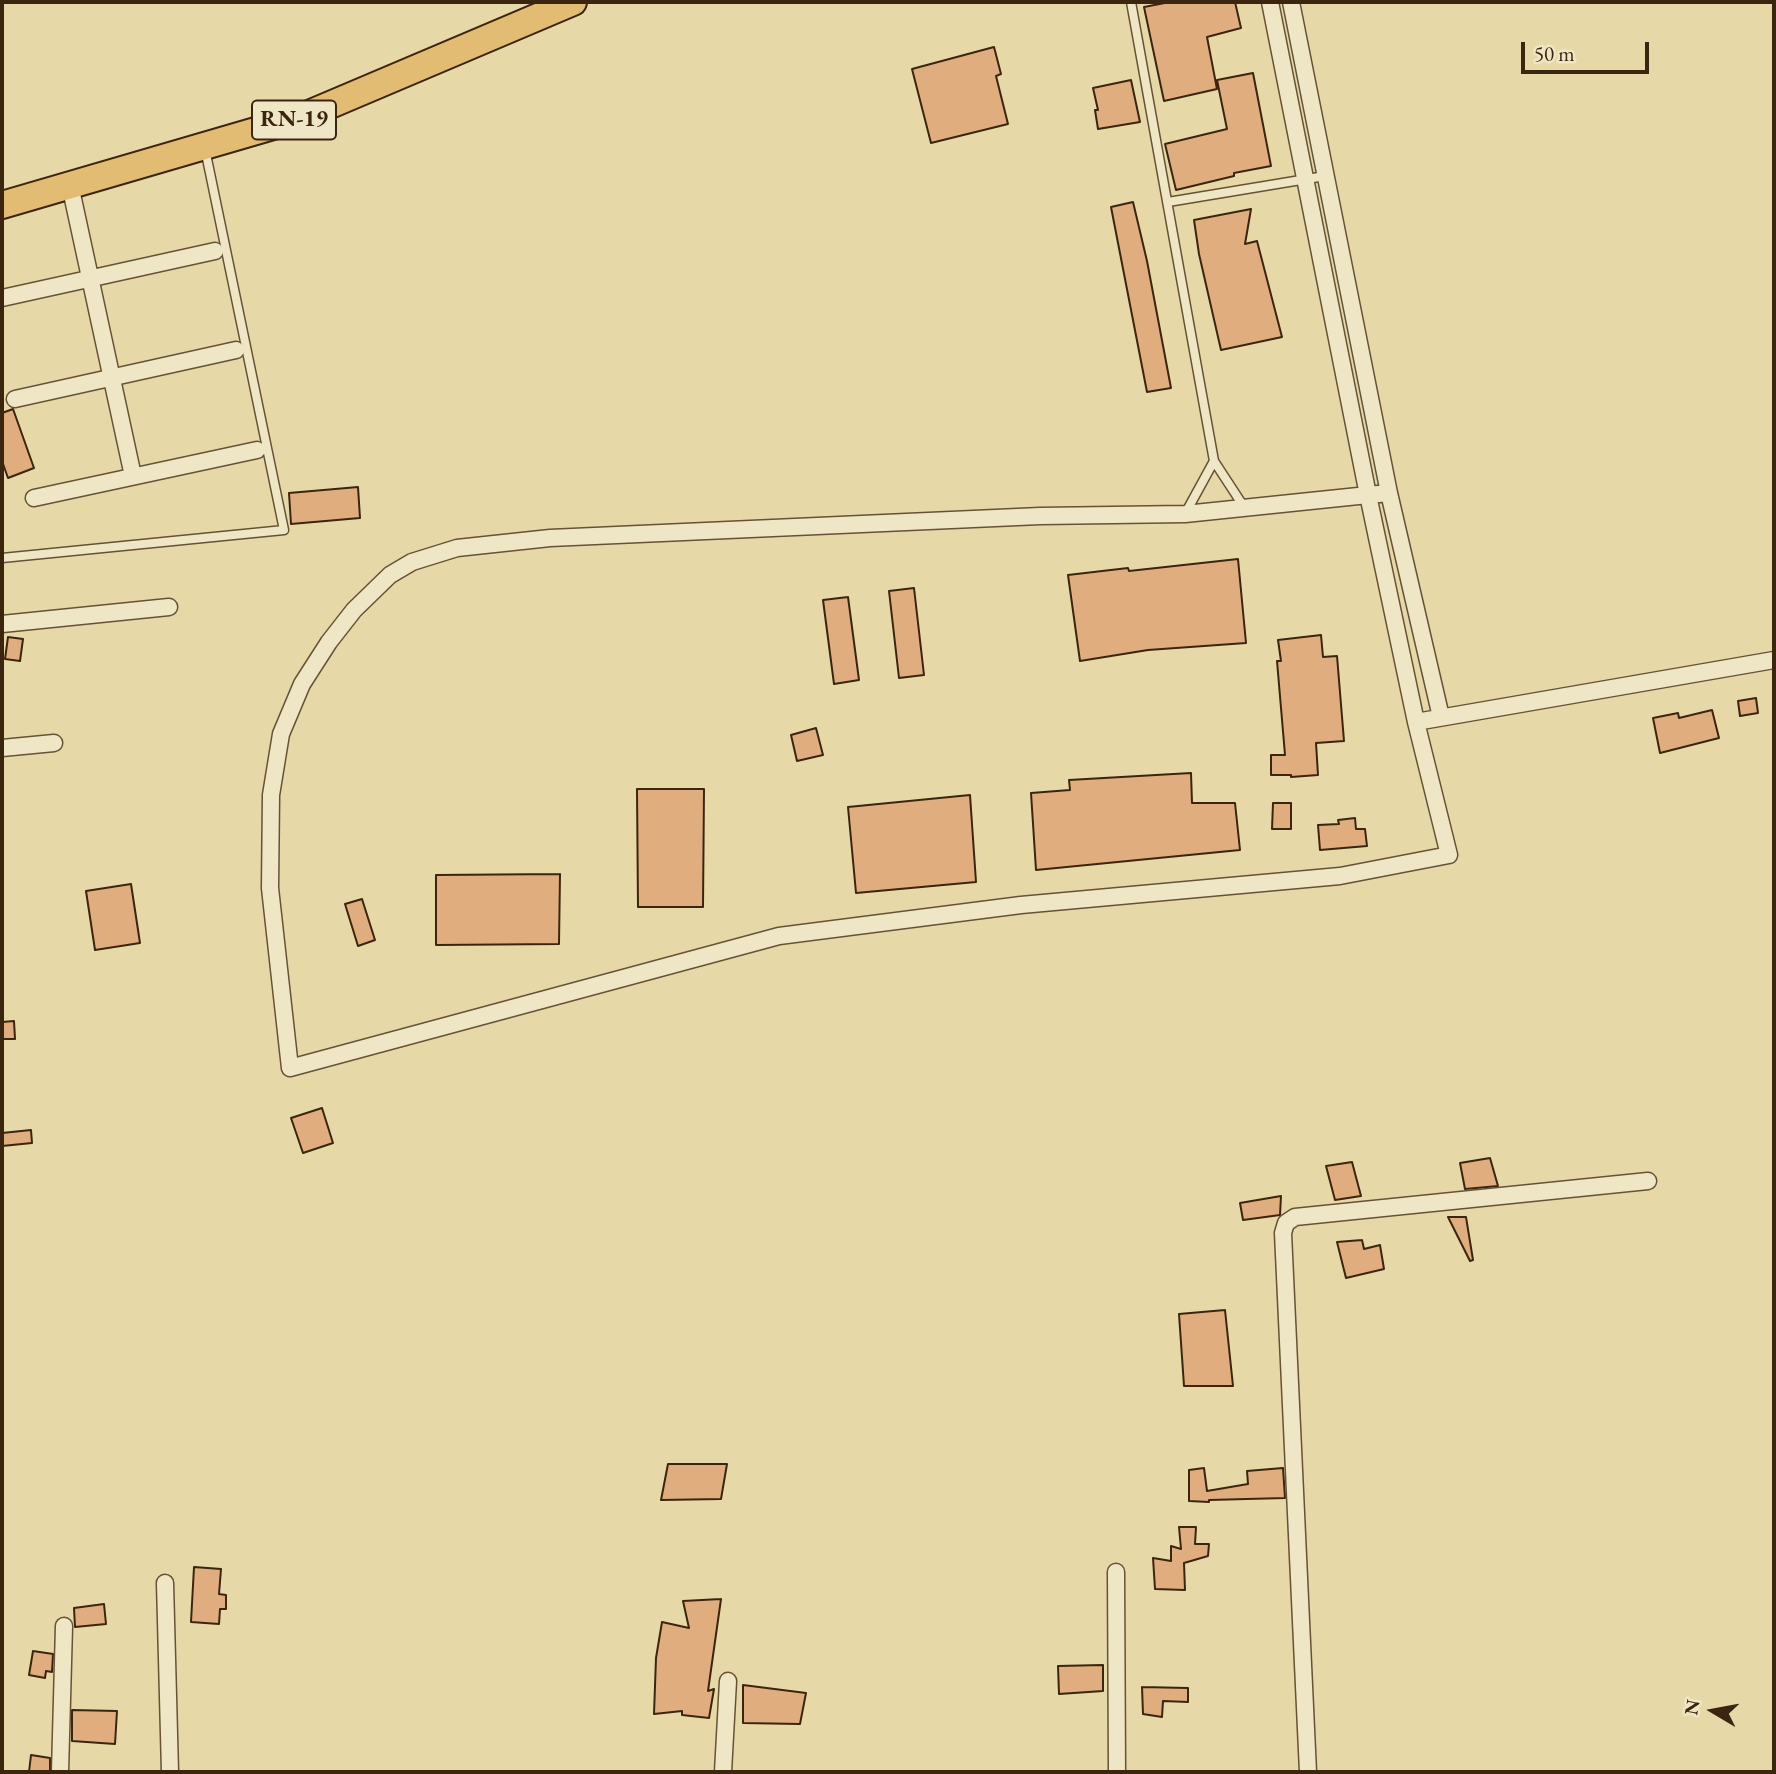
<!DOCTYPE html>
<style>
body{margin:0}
#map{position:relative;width:1776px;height:1774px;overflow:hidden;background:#e6d9a7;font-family:"EB Garamond",serif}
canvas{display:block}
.frame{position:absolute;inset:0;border:4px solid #3c250f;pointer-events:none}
.north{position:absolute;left:1678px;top:1676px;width:70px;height:70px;-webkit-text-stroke:5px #efe6c6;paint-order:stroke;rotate:280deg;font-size:19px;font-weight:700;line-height:28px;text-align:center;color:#3c250f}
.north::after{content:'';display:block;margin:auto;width:24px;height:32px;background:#3c250f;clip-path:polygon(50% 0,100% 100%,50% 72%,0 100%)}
.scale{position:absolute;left:1521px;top:42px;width:128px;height:32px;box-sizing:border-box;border:4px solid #3c250f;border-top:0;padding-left:9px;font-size:21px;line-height:24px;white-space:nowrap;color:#3c250f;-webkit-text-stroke:5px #efe6c6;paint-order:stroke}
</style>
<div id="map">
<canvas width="1776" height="1774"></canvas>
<div class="frame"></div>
<div class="north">N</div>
<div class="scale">50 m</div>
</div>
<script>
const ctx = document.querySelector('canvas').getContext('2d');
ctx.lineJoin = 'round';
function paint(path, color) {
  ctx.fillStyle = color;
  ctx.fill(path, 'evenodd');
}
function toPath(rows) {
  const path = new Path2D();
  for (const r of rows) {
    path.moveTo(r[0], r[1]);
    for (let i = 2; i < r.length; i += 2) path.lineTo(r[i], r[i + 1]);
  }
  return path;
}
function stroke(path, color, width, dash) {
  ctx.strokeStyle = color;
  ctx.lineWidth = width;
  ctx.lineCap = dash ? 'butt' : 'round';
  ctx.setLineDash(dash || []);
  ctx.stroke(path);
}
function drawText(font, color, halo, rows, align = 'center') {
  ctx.font = font + ' "EB Garamond",serif';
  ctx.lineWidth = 7;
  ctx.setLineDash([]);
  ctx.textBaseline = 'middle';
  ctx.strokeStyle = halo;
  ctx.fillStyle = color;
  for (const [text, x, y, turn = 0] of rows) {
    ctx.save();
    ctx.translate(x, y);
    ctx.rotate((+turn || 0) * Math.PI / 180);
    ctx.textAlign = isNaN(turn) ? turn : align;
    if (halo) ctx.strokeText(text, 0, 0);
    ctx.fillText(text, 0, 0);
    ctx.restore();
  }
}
const building = toPath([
 [1170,2,1235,2,1241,28,1207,37,1217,89,1164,101,1144,7,1170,2],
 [994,47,1001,74,996,76,1008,124,931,143,912,69,994,47],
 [1253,73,1271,166,1234,173,1234,176,1176,190,1165,144,1227,129,1217,80,1253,73],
 [1131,80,1140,122,1098,129,1095,110,1098,110,1093,88,1131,80],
 [1133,202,1147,261,1171,388,1147,392,1111,207,1133,202],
 [1251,209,1245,244,1257,241,1282,337,1221,350,1199,254,1194,220,1251,209],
 [13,409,34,468,8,478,2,461,2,413,13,409],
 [358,487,360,518,291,524,289,493,358,487],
 [1238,559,1246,643,1148,650,1080,661,1068,575,1128,568,1129,571,1238,559],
 [914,588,924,675,899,678,889,591,914,588],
 [848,597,859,680,834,684,823,600,848,597],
 [1321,635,1323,657,1337,656,1344,741,1316,743,1318,775,1291,777,1291,775,1271,775,1271,755,1285,755,1277,661,1281,661,1278,640,1321,635],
 [8,637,23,639,20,661,5,659,8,637],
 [1756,698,1758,713,1740,716,1738,701,1756,698],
 [1712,710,1719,738,1660,753,1653,718,1678,713,1679,718,1712,710],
 [816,728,823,755,797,761,791,735,816,728],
 [1191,773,1192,803,1235,803,1240,850,1036,870,1031,793,1070,790,1069,780,1191,773],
 [637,789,704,789,703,907,638,907,637,789],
 [970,795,976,882,856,893,848,807,970,795],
 [1273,803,1291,803,1291,829,1272,829,1273,803],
 [1355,818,1356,829,1365,829,1367,846,1320,850,1318,825,1339,824,1338,820,1355,818],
 [560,874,559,944,436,945,436,875,560,874],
 [131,884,140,943,95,950,86,891,131,884],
 [362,899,375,940,358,946,345,904,362,899],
 [14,1021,15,1039,2,1039,2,1022,14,1021],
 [322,1108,333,1143,303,1153,291,1118,322,1108],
 [31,1130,32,1143,2,1146,2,1133,31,1130],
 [1490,1158,1498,1186,1465,1189,1460,1163,1490,1158],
 [1352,1162,1361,1196,1335,1200,1326,1166,1352,1162],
 [1281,1196,1280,1215,1243,1220,1240,1203,1281,1196],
 [1448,1217,1466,1217,1473,1260,1470,1261,1448,1217],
 [1362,1240,1364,1249,1380,1245,1384,1269,1346,1278,1337,1242,1362,1240],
 [1225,1310,1233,1386,1184,1386,1179,1314,1225,1310],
 [668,1464,727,1464,721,1499,661,1500,668,1464],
 [1204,1468,1207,1491,1248,1484,1247,1471,1283,1468,1285,1498,1209,1500,1209,1502,1189,1501,1189,1470,1204,1468],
 [1179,1527,1196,1527,1195,1544,1209,1544,1208,1556,1184,1563,1185,1590,1155,1589,1153,1558,1171,1561,1171,1546,1181,1549,1179,1527],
 [194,1567,221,1569,219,1594,226,1595,226,1609,220,1609,219,1624,191,1622,194,1567],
 [721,1599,708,1691,714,1689,709,1718,682,1715,682,1711,654,1714,656,1658,662,1622,689,1628,683,1601,721,1599],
 [104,1604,106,1624,75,1627,74,1608,104,1604],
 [33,1651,53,1654,52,1672,46,1671,45,1678,29,1675,33,1651],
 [1103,1665,1103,1691,1059,1694,1058,1666,1103,1665],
 [743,1685,806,1693,800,1724,743,1723,743,1685],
 [1142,1687,1188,1688,1188,1702,1163,1701,1162,1717,1143,1714,1142,1687],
 [72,1710,117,1711,115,1744,72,1741,72,1710],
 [31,1755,50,1758,50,1772,29,1772,31,1755]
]);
paint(building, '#e0ae7e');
stroke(building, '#3c250f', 2);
const lane = toPath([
 [1131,2,1214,461,1244,507],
 [1168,202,1325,176],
 [1185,514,1214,461],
 [2,558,284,530,205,149]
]);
const street = toPath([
 [1270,2,1368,495,1416,722,1449,855,1340,876,1021,905,779,936,290,1068,270,888,271,795,281,734,302,684,329,642,354,610,390,575,412,562,457,548,550,538,1040,516,1185,514,1368,495,1389,493],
 [1291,2,1389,493,1441,717],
 [70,185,133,476],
 [2,298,215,251],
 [15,399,236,350],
 [34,498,257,450],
 [2,624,169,607],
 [1416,722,1774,660],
 [2,748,54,743],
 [1116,1572,1117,1772],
 [165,1583,170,1772],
 [60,1772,64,1626],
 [723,1772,728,1681],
 [1308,1772,1283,1233,1286,1223,1295,1217,1648,1181]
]);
const primary = toPath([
 [2,205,297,119,573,2]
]);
stroke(lane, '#665235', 11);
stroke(street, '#665235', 19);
stroke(primary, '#3c250f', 30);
stroke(lane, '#efe6c6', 8);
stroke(street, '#efe6c6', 16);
stroke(primary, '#e3bc74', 26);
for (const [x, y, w] of [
 [294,120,84]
]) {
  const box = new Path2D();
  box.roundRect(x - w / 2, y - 19.5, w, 39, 5);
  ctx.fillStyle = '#efe6c6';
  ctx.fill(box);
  stroke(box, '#3c250f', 2);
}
drawText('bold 23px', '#3c250f', null, [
 ["RN-19",294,120]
]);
</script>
